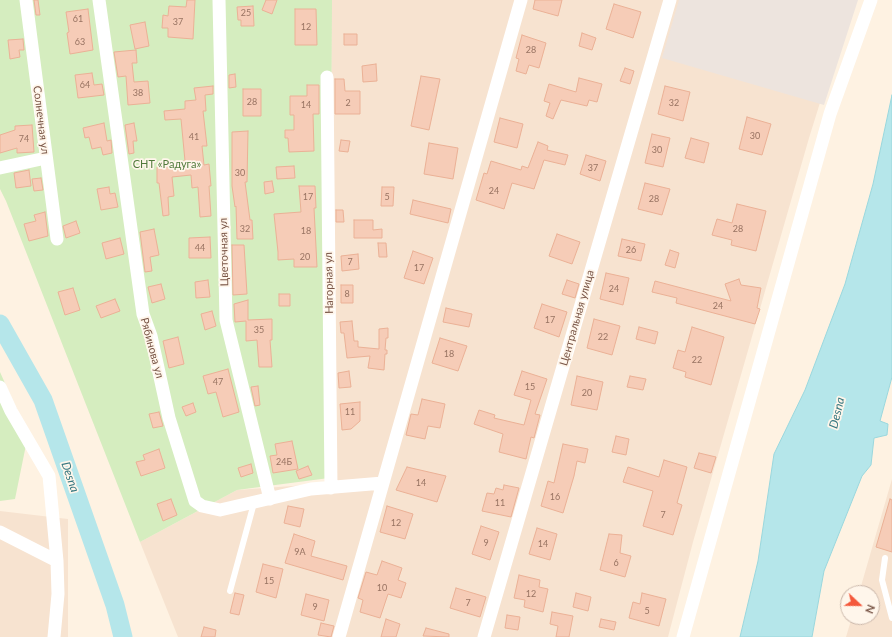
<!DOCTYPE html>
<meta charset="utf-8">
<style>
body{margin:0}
#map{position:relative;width:892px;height:637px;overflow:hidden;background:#fef2e2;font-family:Lato,sans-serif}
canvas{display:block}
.north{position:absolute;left:840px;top:585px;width:40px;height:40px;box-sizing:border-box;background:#fff6eb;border:1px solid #c9b6a9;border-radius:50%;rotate:112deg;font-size:11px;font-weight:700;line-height:16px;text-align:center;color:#795546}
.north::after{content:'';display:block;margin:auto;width:14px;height:18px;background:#f4593c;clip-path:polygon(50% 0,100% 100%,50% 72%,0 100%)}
</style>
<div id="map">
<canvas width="892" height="637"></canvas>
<div class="north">N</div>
</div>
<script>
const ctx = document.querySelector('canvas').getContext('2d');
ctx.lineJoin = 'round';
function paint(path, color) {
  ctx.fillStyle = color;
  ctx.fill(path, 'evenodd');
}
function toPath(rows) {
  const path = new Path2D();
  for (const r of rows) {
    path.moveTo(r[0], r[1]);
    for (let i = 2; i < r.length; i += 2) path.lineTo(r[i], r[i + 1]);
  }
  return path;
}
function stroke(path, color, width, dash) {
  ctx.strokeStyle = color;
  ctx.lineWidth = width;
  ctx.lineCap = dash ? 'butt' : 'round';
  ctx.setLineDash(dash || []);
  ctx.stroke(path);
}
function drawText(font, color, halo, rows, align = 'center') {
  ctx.font = font + ' Lato,sans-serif';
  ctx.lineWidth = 3.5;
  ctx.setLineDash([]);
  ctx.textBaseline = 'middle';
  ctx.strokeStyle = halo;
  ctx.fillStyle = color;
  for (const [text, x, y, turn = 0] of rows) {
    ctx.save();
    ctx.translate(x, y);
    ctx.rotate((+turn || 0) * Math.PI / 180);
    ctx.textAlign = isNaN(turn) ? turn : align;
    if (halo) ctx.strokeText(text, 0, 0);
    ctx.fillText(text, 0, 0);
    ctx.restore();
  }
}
paint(toPath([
 [331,0,852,0,809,138,693,542,668,637,178,637,140,542,237,490,334,483],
 [892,479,892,637,846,637,852,617,872,617,872,593,859,593],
 [0,511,68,519,68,637,0,637]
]), '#f7e3d0');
paint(toPath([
 [679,0,858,0,824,105,662,58]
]), '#ede4de');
paint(toPath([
 [0,0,332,0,329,478,237,490,140,542,6,201,0,189],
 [0,372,28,435,15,499,0,501]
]), '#d5edbf');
const water = toPath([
 [892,95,892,377,880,421,888,424,887,435,874,438,871,465,862,476,824,571,812,637,740,637,758,561,774,454,805,390,845,284,873,184,892,95]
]);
paint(water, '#b5e6ea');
stroke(water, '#9ad7dd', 1);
stroke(toPath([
 [0,324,43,400,115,605,123,637]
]), '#b5e6ea', 19);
const building = toPath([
 [34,0,38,0,40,15,36,15,34,0],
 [187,0,195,0,193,39,168,37,168,28,162,28,163,15,168,16,169,6,186,7,187,0],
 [266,0,277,0,272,14,262,10,266,0],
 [535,0,562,0,558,16,533,9,535,0],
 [614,4,641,12,633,38,606,29,614,4],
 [253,6,254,26,241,26,241,20,238,20,237,7,253,6],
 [88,9,93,50,70,54,67,33,69,32,66,12,88,9],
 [295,9,316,9,317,45,295,45,295,9],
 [145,22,149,46,135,49,130,25,145,22],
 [582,33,596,38,592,50,579,46,582,33],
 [344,34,357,34,357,45,344,45,344,34],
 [522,35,546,43,539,68,529,65,526,74,516,71,519,59,516,58,522,35],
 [23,39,24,50,19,50,20,57,10,59,8,40,23,39],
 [136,50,137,63,132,63,134,82,148,81,150,103,128,105,126,76,118,77,114,52,136,50],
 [376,64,377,81,363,82,362,66,376,64],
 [625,68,634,71,630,84,620,81,625,68],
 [92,73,94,85,102,84,104,95,78,98,75,75,92,73],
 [235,74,236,87,229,88,229,75,235,74],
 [421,76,440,79,429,130,411,126,421,76],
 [579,78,602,84,597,102,589,100,587,106,561,100,553,119,546,116,550,103,544,101,549,84,576,92,579,78],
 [335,79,344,79,345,91,360,91,360,114,335,114,335,79],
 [307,85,319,85,319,114,313,114,314,151,289,152,288,138,285,138,285,130,294,130,294,115,290,115,290,96,307,96,307,85],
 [213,86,213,94,205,95,206,111,203,111,207,146,202,146,204,165,209,164,211,186,209,186,211,216,200,217,198,187,192,188,191,175,172,177,174,196,168,197,169,215,163,216,159,183,157,183,157,167,183,167,183,161,185,161,181,119,165,120,164,111,185,109,185,101,196,100,194,88,213,86],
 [665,86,690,92,683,121,658,114,665,86],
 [243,89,261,89,261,116,243,116,243,89],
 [747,117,771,124,762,155,739,149,747,117],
 [500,118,523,124,517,148,494,142,500,118],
 [104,123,107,141,111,140,112,153,103,155,101,147,92,149,89,137,85,138,83,128,104,123],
 [134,123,137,141,133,141,134,153,129,154,125,125,134,123],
 [32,125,34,152,17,153,17,148,0,153,0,135,15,130,15,126,32,125],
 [248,131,247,182,245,182,250,220,252,220,253,239,237,239,236,206,235,207,232,186,232,132,248,131],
 [652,134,670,138,663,167,645,163,652,134],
 [691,138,709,143,704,163,685,158,691,138],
 [341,140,350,141,348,152,339,151,341,140],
 [538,142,548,146,547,150,568,155,565,165,544,160,534,189,512,183,504,209,476,200,484,173,487,174,491,161,521,170,522,166,528,168,538,142],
 [429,143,458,148,453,179,424,174,429,143],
 [586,155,606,161,600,181,580,174,586,155],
 [294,166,295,178,277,179,276,167,294,166],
 [29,170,31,186,16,188,14,173,29,170],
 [41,178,43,190,34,191,32,179,41,178],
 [272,181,274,192,265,194,264,182,272,181],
 [645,183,670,189,662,215,638,209,645,183],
 [299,186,315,186,316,208,314,208,317,267,294,267,294,259,278,260,278,252,274,214,301,212,299,186],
 [109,187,110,194,115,193,118,207,101,210,97,189,109,187],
 [382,187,394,187,393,206,381,206,382,187],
 [413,200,451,209,448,223,410,214,413,200],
 [737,204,766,211,756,251,731,245,732,240,712,235,717,219,732,223,737,204],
 [336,210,343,210,344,222,336,222,336,210],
 [45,212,48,236,29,241,24,224,36,221,34,215,45,212],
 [354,220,373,220,373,230,382,229,382,238,354,238,354,220],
 [76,221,80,233,66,238,63,226,76,221],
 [154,229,159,255,150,257,152,271,145,272,140,232,154,229],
 [557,234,580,242,572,264,549,256,557,234],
 [210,237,211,258,189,258,189,238,210,237],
 [120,238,124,254,106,259,102,243,120,238],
 [622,239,645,244,641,261,618,256,622,239],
 [378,243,386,243,387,257,379,257,378,243],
 [232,245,244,245,247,294,233,295,232,245],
 [670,250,679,253,675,268,665,265,670,250],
 [413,251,433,258,424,284,404,278,413,251],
 [358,254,359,269,342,271,341,256,358,254],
 [606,273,629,278,623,305,600,299,606,273],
 [739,279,741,285,761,288,757,308,760,309,755,324,676,303,677,298,652,292,655,281,731,301,725,284,739,279],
 [208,280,210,297,196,298,195,282,208,280],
 [567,280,579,284,575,298,562,294,567,280],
 [161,284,165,299,152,303,148,287,161,284],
 [341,285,353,285,353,303,341,303,341,285],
 [73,288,80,310,65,315,58,292,73,288],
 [279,294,290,294,290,306,279,306,279,294],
 [115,299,120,311,101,318,96,306,115,299],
 [248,300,248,320,272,319,272,340,270,340,272,367,259,367,257,340,246,341,246,321,235,322,234,304,248,300],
 [542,304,567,312,559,337,534,328,542,304],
 [446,308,472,314,469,327,443,322,446,308],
 [212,311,216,326,205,330,201,314,212,311],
 [594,319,620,326,612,355,587,348,594,319],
 [352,321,354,341,358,341,358,347,379,349,379,329,388,328,388,338,386,338,385,350,387,350,387,354,385,354,384,370,368,368,370,356,347,358,344,333,341,333,340,322,352,321],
 [639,327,658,332,655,344,636,339,639,327],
 [692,327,724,337,711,385,685,377,686,372,673,368,678,350,685,352,692,327],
 [178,337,184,364,169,368,163,341,178,337],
 [440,338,467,346,458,371,432,363,440,338],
 [228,369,239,412,223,417,216,392,208,394,203,376,228,369],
 [349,371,351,387,339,388,338,373,349,371],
 [522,371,547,379,535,414,540,415,534,438,531,437,526,459,499,452,503,434,474,424,479,410,495,415,494,418,524,425,531,400,514,395,522,371],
 [577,376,603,382,597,410,571,405,577,376],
 [630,376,646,379,643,390,627,387,630,376],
 [258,386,260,405,255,406,251,387,258,386],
 [422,399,445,404,440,428,428,426,425,439,406,435,411,414,418,415,422,399],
 [360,402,360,421,351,429,342,430,340,404,360,402],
 [193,403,196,412,186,416,182,407,193,403],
 [159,412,163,426,153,428,149,414,159,412],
 [616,436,629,439,626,455,612,452,616,436],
 [292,441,298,469,273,473,270,456,277,455,275,444,292,441],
 [563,444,588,449,585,463,577,461,574,476,563,513,541,506,548,481,554,483,563,444],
 [159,449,165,468,141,476,136,462,145,460,143,455,159,449],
 [699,453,716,457,711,473,694,468,699,453],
 [664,460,687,467,677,503,682,505,673,535,643,526,653,491,623,482,628,467,659,477,664,460],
 [251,464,253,473,241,477,238,468,251,464],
 [308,466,312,475,299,479,296,471,308,466],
 [407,467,446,476,437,502,396,490,407,467],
 [504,485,519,488,511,517,482,511,487,493,494,494,496,488,503,490,504,485],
 [171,499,177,515,163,521,157,504,171,499],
 [890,499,892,500,892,552,876,547,890,499],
 [288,506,304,509,300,527,284,523,288,506],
 [387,506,413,514,405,539,380,532,387,506],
 [481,526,499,532,490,560,472,554,481,526],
 [537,528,557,534,550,560,529,554,537,528],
 [294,534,315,541,311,556,347,566,343,580,285,563,294,534],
 [609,534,622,535,620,553,631,556,625,577,600,570,609,534],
 [382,561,402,568,398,580,406,583,401,598,388,594,380,618,360,612,363,600,358,598,366,572,377,575,382,561],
 [263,564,283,569,276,598,256,592,263,564],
 [519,575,540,580,539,587,548,589,543,612,524,607,525,600,514,598,519,575],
 [456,588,486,597,480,617,450,608,456,588],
 [235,593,244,595,239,615,230,613,235,593],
 [576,593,591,597,588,611,573,607,576,593],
 [642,593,666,599,659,626,629,618,633,602,640,604,642,593],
 [306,594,329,600,324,621,301,615,306,594],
 [552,612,573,616,569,637,556,637,558,626,550,624,552,612],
 [507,615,520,617,518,630,505,628,507,615],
 [386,619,400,624,396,637,381,637,386,619],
 [601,619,616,622,614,630,599,627,601,619],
 [321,623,334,626,331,637,318,635,321,623],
 [204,627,216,630,215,637,201,637,204,627],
 [426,628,449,634,449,637,423,636,426,628]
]);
paint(building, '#f6ccb7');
stroke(building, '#ebb196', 1);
stroke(toPath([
 [885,558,882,580,892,618],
 [230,591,254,503]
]), '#fff', 6);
stroke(toPath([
 [26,0,57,239],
 [99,0,143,314,151,336,169,418,195,501,202,506,220,510,311,489,383,483],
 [219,0,226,320,270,499],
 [327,77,331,488],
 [0,168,46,158],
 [0,387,11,411,49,476,57,561,58,594,54,637],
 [0,532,57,561],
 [339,637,521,0],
 [484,637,670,0],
 [683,637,830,114,871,0]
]), '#fff', 13);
drawText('9px', '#987362', null, [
 ["25",246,13],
 ["61",78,19],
 ["37",178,22],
 ["12",306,27],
 ["63",80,42],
 ["28",531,50],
 ["64",85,85],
 ["38",138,93],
 ["28",252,102],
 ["2",348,103],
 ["32",674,103],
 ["14",306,105],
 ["30",755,136],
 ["41",194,137],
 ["74",24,139],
 ["30",657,150],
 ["37",593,168],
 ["30",240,173],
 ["24",494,191],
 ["17",308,197],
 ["5",387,197],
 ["28",654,199],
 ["32",245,229],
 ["28",738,229],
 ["18",306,231],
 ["44",200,248],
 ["26",631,250],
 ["20",305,257],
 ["7",350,262],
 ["17",419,268],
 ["24",614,289],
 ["8",347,294],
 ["24",718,306],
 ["17",550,320],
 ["35",259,330],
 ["22",603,337],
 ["18",449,354],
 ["22",697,360],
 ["47",218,382],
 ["15",530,387],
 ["20",587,393],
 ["11",350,412],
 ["24Б",284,462],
 ["14",421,483],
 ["16",555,497],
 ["11",500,503],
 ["7",663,515],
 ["12",396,523],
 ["9",486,543],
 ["14",543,544],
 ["9А",300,552],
 ["6",616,563],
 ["15",269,581],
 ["10",382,588],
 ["12",531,594],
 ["7",468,603],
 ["9",315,607],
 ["5",647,611]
]);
drawText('11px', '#795546', '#fff6eb', [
 ["Солнечная ул",41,120,83],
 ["Цветочная ул",224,252,-91],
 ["Нагорная ул",329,283,-91],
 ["Центральная улица",577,318,-74],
 ["Рябинова ул",152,348,75]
]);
drawText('11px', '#517a3b', '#fff6eb', [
 ["СНТ «Радуга»",167,164]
]);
drawText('italic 12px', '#387880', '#fff6eb', [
 ["Desna",837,413,-76],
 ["Desna",70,477,71]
]);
</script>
